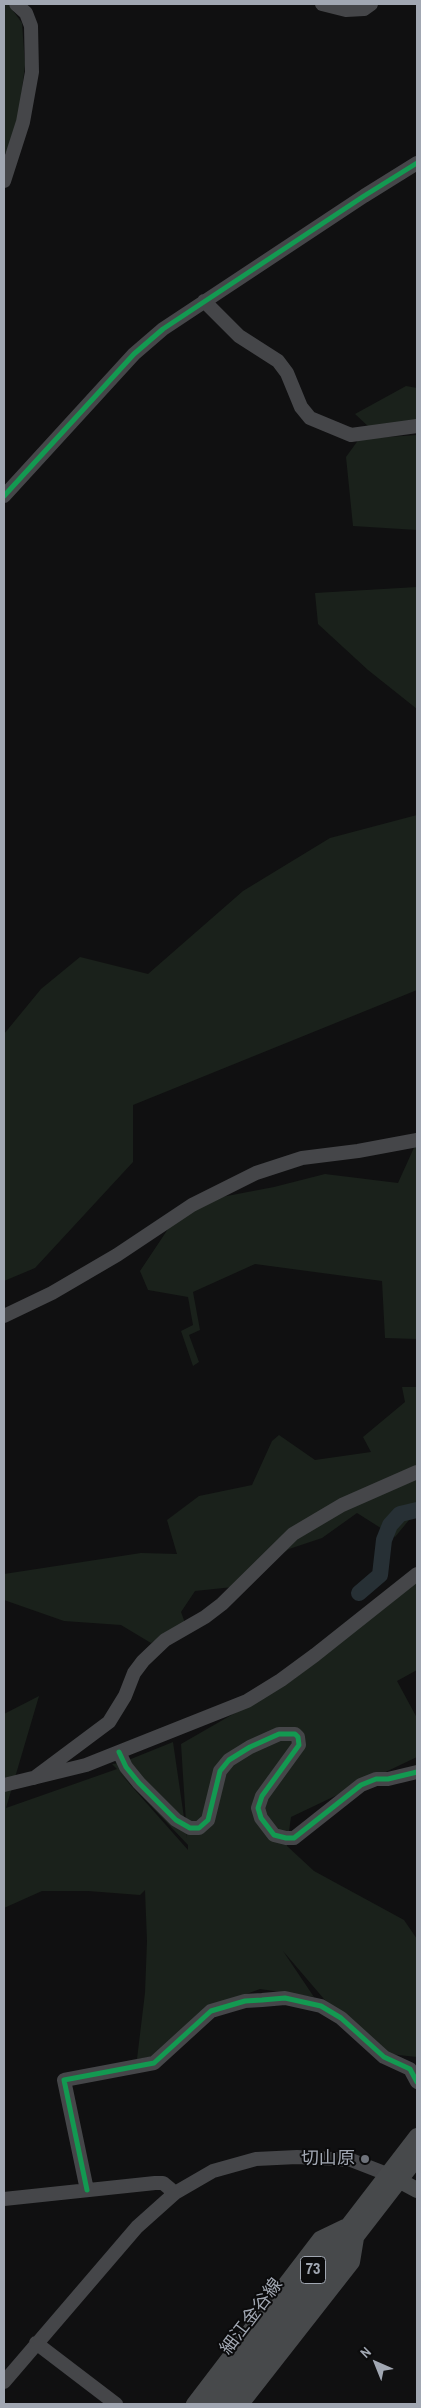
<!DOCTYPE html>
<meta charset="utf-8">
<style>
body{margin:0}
#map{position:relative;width:421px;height:2408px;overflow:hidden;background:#101011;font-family:"Archivo Narrow",sans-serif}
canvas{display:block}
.frame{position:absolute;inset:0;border:5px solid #a1a7b2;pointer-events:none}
.north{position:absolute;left:351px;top:2338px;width:50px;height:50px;-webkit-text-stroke:4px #0b0b0c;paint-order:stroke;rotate:316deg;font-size:14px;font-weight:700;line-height:20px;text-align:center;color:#a1a7b2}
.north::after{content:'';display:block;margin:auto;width:18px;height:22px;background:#a1a7b2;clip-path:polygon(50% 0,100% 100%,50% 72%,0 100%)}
</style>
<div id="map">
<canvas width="421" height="2408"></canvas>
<div class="frame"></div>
<div class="north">N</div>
</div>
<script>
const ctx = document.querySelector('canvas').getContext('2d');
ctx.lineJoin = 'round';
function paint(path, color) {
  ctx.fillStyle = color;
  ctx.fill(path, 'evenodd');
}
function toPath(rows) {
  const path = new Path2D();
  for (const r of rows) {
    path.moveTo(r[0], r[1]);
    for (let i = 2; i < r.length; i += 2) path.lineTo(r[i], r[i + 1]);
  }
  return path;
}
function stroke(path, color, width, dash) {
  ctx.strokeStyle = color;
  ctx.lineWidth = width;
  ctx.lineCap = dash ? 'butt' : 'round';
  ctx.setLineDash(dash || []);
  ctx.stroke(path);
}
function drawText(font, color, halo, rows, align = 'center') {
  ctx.font = font + ' "Archivo Narrow","Noto Sans JP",sans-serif';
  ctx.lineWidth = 4;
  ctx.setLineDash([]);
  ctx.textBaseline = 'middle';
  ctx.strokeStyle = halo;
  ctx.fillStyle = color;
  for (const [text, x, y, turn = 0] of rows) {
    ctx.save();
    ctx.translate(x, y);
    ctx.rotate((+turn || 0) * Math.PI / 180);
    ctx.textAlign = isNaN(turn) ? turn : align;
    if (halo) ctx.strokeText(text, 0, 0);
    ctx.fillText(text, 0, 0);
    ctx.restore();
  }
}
paint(toPath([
 [4,4,8,4,22,23,25,65,16,137,4,155],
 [406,386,417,388,417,423,369,427,355,414],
 [417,435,417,530,353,526,346,457,359,439],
 [417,587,417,709,368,670,318,624,315,593],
 [417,815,417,990,133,1105,133,1162,35,1268,4,1281,4,1034,41,989,80,957,148,974,243,891,330,838],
 [417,1141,417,1339,385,1338,382,1281,255,1264,193,1292,200,1330,189,1335,199,1362,193,1366,181,1331,193,1325,188,1297,148,1290,140,1271,170,1226,206,1200,274,1187,325,1174,398,1183],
 [402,1387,417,1387,417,1517,409,1520,395,1537,357,1513,322,1538,289,1549,233,1587,195,1591,181,1612,185,1623,151,1643,121,1625,64,1621,4,1600,4,1574,141,1553,177,1554,167,1520,199,1496,252,1485,272,1441,279,1435,315,1460,371,1452,363,1437,405,1402],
 [417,1582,417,1670,397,1681,417,1718,417,1757,291,1817,287,1846,314,1871,404,1920,417,1939,417,2057,389,2054,370,2040,324,1999,283,1951,314,1997,260,1989,214,2006,156,2056,137,2059,145,1993,147,1941,145,1890,140,1895,88,1891,42,1891,4,1908,4,1714,39,1696,6,1808,117,1769,112,1764,121,1763,173,1742,187,1838,181,1744,294,1679],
 [119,1772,188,1845,188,1850]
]), '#1a211b');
stroke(toPath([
 [359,1593,380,1575,384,1540,390,1525,400,1514,417,1510]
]), '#273035', 16);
stroke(toPath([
 [322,4,346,10,364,9,371,4],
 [4,181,23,122,32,72,31,26,26,13,16,4],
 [204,301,239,336,278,361,287,373,301,407,310,418,351,435,417,426],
 [4,496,134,354,163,329,364,196,417,163],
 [4,1316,52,1293,117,1255,192,1205,256,1173,302,1158,358,1151,417,1140],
 [119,1752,126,1767,139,1783,176,1820,190,1828,199,1828,208,1820,220,1771,229,1760,250,1747,279,1734,295,1734,298,1737,299,1745,262,1796,258,1808,261,1818,274,1835,286,1838,294,1838,361,1785,376,1779,388,1779,417,1772],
 [34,1778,109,1722,125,1696,134,1673,143,1661,165,1640,205,1617,222,1604,293,1534,342,1505,417,1472],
 [4,1785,86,1765,247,1701,281,1680,315,1655,417,1574],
 [87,2190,64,2080,154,2063,211,2011,245,2001,262,2000,285,1998,321,2006,341,2018,384,2057,410,2069,417,2082],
 [4,2199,155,2183,163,2183,175,2193],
 [36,2343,116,2404],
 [4,2382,137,2227,175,2193,213,2171,256,2159,297,2157,351,2160,387,2174]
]), '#454649', 14);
stroke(toPath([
 [391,2176,417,2190],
 [194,2404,320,2239,345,2227],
 [211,2404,417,2136],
 [227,2404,417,2158],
 [241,2404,352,2262,356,2238]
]), '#47494b', 16);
stroke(toPath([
 [4,496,134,354,163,329,364,196,417,163],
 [119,1752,126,1767,139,1783,176,1820,190,1828,199,1828,208,1820,220,1771,229,1760,250,1747,279,1734,295,1734,298,1737,299,1745,262,1796,258,1808,261,1818,274,1835,286,1838,294,1838,361,1785,376,1779,388,1779,417,1772],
 [87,2190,64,2080,154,2063,211,2011,245,2001,262,2000,285,1998,321,2006,341,2018,384,2057,410,2069,417,2082]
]), '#139951', 5);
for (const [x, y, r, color] of [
 [365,2159,5,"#6e727a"]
]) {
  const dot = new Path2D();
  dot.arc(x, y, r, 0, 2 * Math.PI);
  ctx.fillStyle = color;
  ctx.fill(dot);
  stroke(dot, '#0b0b0c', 2);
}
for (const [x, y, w] of [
 [313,2270,25]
]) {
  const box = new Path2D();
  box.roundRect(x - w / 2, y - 13.5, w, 27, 4);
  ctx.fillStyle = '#0b0b0c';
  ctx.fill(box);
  stroke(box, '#a1a7b2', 1);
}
drawText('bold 16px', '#a1a7b2', null, [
 ["73",313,2270]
]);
drawText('18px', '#a1a7b2', '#0b0b0c', [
 ["切山原",355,2159]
], 'right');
drawText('18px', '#a1a7b2', '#0b0b0c', [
 ["細江金谷線",252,2317,-53]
]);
</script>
